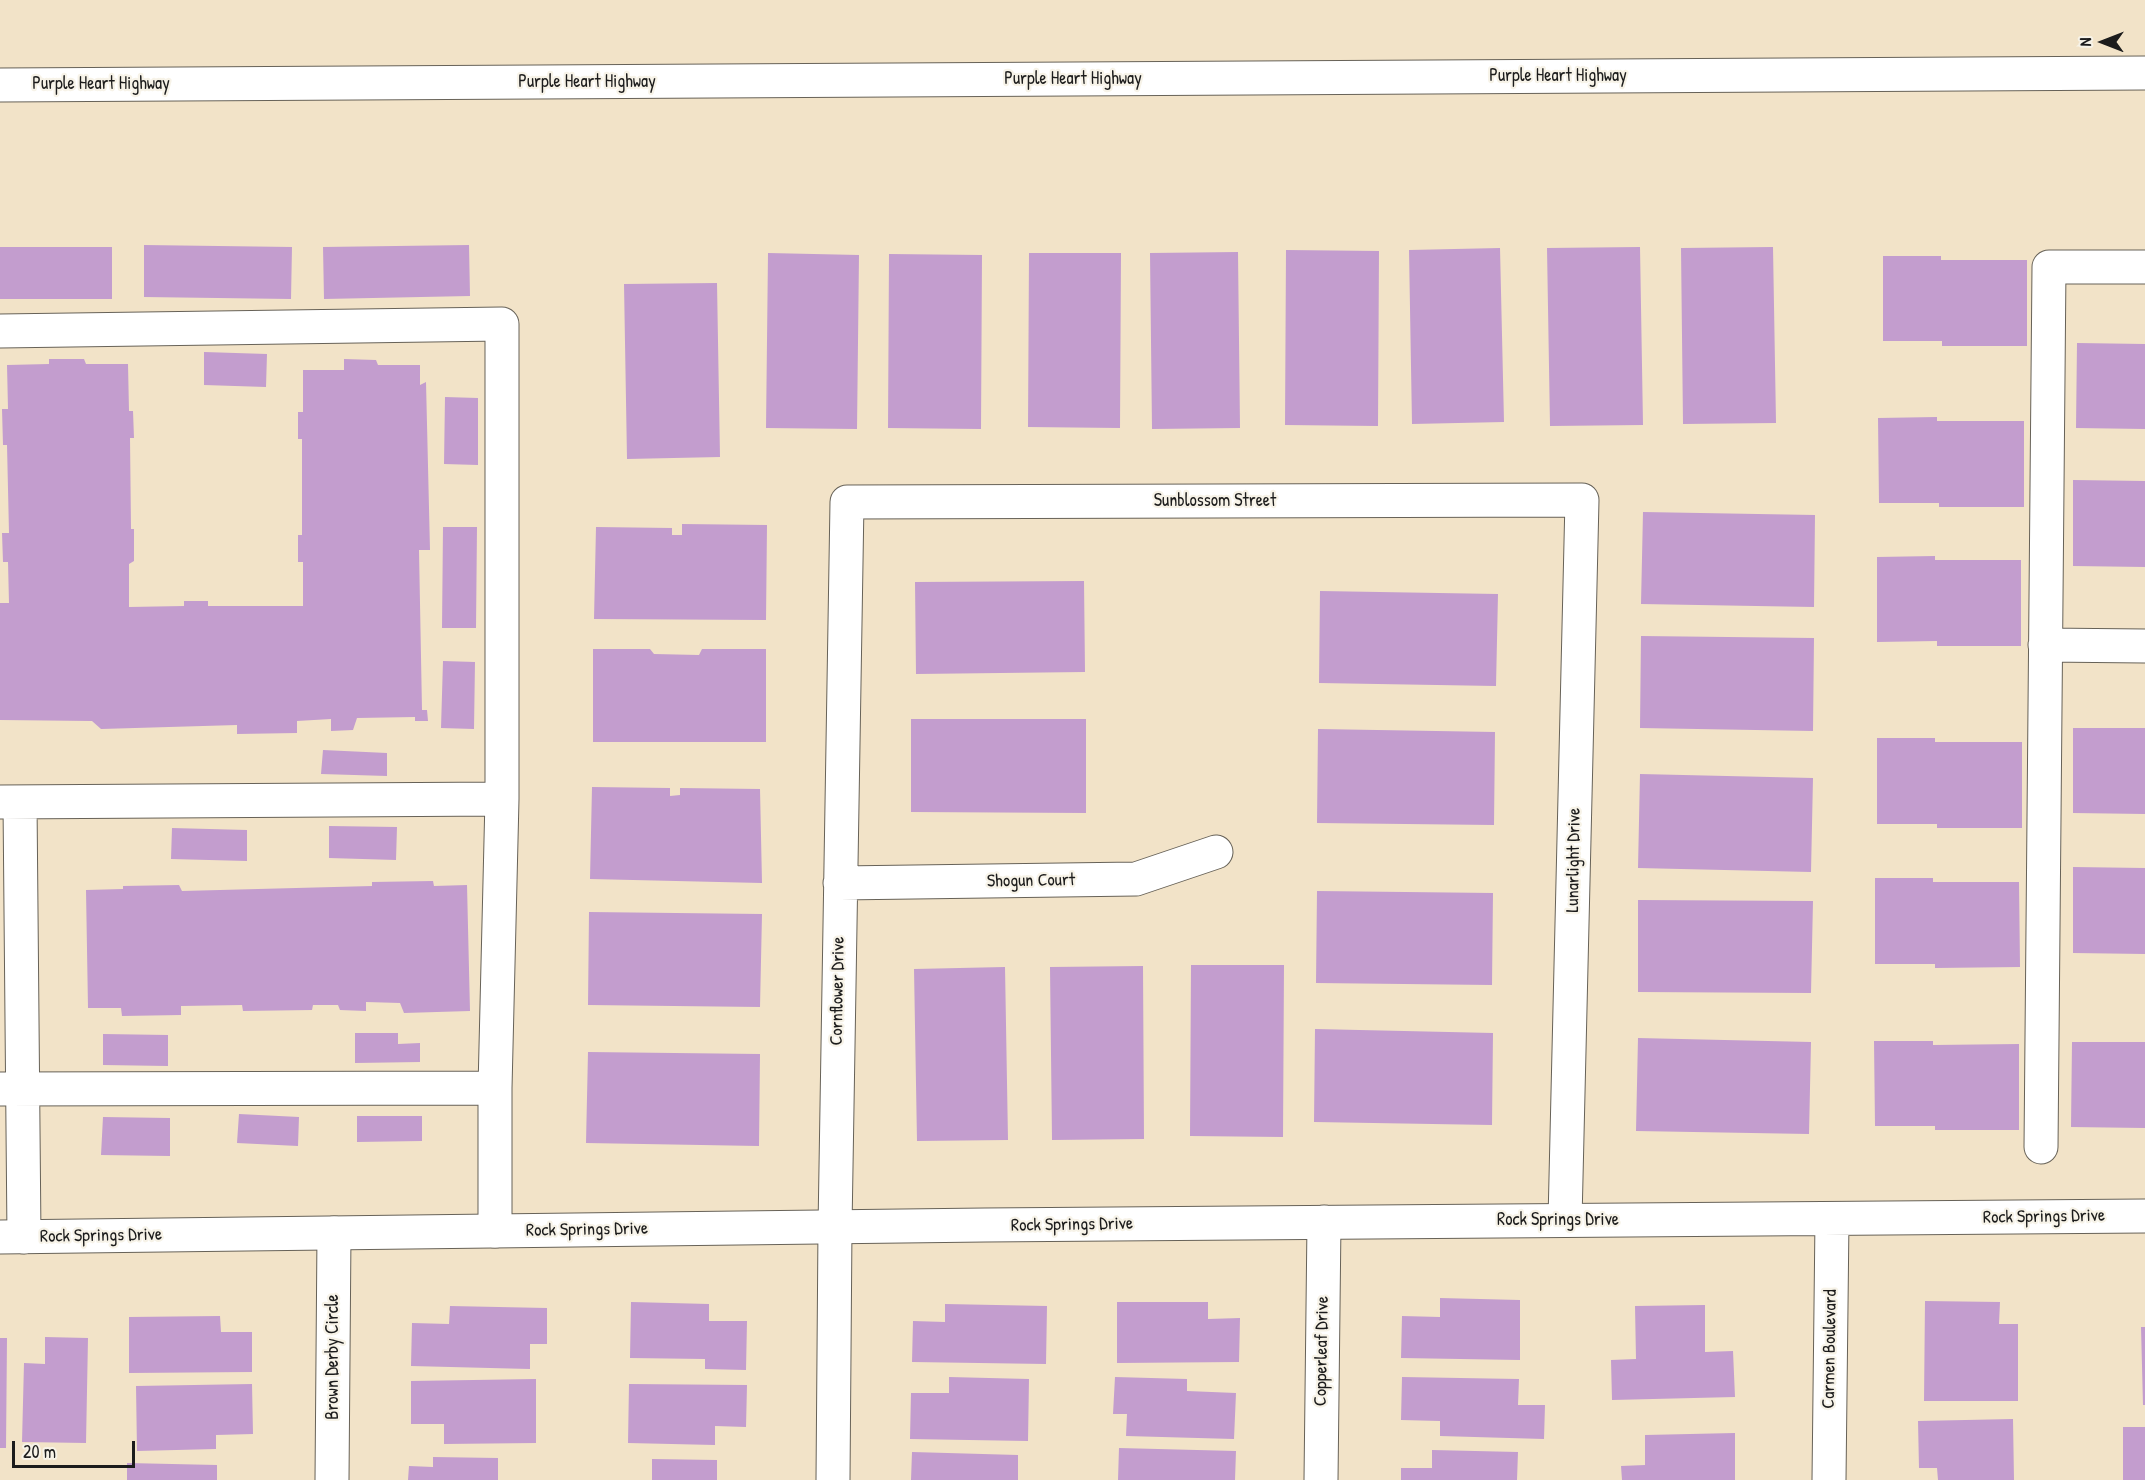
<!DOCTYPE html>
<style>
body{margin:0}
#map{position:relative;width:2145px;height:1480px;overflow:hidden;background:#f2e3c8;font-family:"Patrick Hand",sans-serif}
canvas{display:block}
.north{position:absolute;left:2073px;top:12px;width:60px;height:60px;-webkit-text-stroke:4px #f7f3e8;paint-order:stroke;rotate:270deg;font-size:16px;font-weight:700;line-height:24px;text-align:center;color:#1c1c1c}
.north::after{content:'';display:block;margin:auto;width:21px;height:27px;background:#1c1c1c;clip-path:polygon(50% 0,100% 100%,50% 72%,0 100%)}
.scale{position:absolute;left:12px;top:1441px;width:123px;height:27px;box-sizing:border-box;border:3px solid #1c1c1c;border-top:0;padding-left:8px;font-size:18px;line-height:21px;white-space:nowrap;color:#1c1c1c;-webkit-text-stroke:4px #f7f3e8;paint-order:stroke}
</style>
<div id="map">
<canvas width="2145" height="1480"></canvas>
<div class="north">N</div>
<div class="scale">20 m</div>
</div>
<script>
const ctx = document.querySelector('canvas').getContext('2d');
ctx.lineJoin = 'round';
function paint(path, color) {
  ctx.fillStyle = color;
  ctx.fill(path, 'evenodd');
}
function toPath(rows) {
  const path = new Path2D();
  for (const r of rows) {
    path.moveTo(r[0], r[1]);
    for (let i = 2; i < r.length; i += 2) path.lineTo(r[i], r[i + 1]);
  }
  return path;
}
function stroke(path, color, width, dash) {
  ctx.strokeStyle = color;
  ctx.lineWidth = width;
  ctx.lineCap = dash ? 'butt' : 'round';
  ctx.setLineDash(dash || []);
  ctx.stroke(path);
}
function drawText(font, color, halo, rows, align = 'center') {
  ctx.font = font + ' "Patrick Hand",sans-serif';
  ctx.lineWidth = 4.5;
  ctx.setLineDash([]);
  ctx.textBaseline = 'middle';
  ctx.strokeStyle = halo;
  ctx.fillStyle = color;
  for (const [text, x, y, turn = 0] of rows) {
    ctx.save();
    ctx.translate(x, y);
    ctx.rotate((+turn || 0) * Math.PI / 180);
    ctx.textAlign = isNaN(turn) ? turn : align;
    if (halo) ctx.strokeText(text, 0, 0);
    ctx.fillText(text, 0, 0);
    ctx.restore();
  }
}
paint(toPath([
 [144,245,292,247,291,299,144,297],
 [469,245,470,296,324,299,323,247],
 [0,247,112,247,112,299,0,299],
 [1640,247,1643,425,1550,426,1547,248],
 [1773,247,1776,423,1683,424,1681,248],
 [1500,248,1504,422,1412,424,1409,250],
 [1286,250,1379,251,1378,426,1285,425],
 [1238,252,1240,428,1152,429,1150,253],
 [768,253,859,255,857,429,766,428],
 [1029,253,1121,253,1120,428,1028,427],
 [889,254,982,255,981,429,888,428],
 [1883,256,1941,256,1941,260,2027,260,2027,346,1942,346,1942,341,1883,341],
 [717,283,720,457,627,459,624,284],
 [2077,343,2145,344,2145,429,2076,428],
 [204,352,267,354,266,387,204,385],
 [49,359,84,359,86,364,128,364,129,411,133,411,134,438,130,438,131,529,134,529,134,561,129,564,129,607,184,606,184,601,208,601,208,606,303,606,303,562,298,562,298,535,302,535,302,439,298,439,298,412,303,412,303,370,344,370,344,359,376,360,378,365,420,365,420,385,426,382,430,550,419,550,422,710,427,710,428,721,415,721,415,717,357,718,353,730,331,731,331,719,297,721,297,733,237,734,237,725,101,729,92,721,0,720,0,603,9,603,8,562,3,562,2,533,9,533,7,445,3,445,2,409,8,409,7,365,49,364],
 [445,397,478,398,478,465,444,464],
 [1937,417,1937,421,2024,421,2024,507,1939,507,1939,503,1879,503,1878,418],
 [2073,480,2145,481,2145,567,2073,566],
 [1643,512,1815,515,1814,607,1641,604],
 [682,524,767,525,766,620,594,619,596,527,672,528,672,535,682,535],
 [443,527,477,527,476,628,442,628],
 [1935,556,1935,560,2021,560,2021,646,1937,646,1937,641,1877,642,1877,557],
 [1084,581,1085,672,916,674,915,582],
 [1320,591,1498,594,1496,686,1319,683],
 [1641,636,1814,638,1813,731,1640,728],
 [593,649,650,649,654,654,699,655,702,649,766,649,766,742,593,742],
 [443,661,475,662,474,729,441,728],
 [911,719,1086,719,1086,813,911,812],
 [2073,728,2145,728,2145,814,2073,813],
 [1318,729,1495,732,1494,825,1317,823],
 [1877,738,1935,738,1935,742,2022,742,2022,828,1937,828,1937,824,1877,824],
 [323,750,387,753,387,776,321,774],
 [1640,774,1813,778,1811,872,1638,868],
 [592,787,670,788,670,796,680,795,680,788,760,789,762,883,590,879],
 [329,826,397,827,396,860,329,858],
 [172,828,247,830,247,861,171,859],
 [2073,867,2145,868,2145,954,2073,953],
 [1875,878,1933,878,1933,882,2019,882,2020,967,1935,968,1935,964,1875,964],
 [433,881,434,886,467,885,470,1011,404,1013,400,1003,366,1002,366,1011,340,1010,338,1005,313,1005,312,1010,243,1011,242,1005,181,1006,181,1015,122,1016,121,1008,88,1008,86,890,123,889,123,886,179,885,182,891,372,886,372,882],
 [1317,891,1493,893,1492,985,1316,983],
 [1638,900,1813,901,1811,993,1638,992],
 [589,912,762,914,760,1007,588,1005],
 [1191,965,1284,965,1283,1137,1190,1136],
 [1143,966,1144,1139,1052,1140,1050,967],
 [1005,967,1008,1140,917,1141,914,969],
 [1315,1029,1493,1033,1492,1125,1314,1122],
 [355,1033,398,1033,398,1044,420,1043,420,1062,355,1063],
 [103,1034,168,1035,168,1066,103,1065],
 [1638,1038,1811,1042,1809,1134,1636,1131],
 [1874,1041,1933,1041,1933,1045,2019,1044,2019,1130,1935,1130,1935,1126,1875,1126],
 [2072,1042,2145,1042,2145,1128,2071,1127],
 [588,1052,760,1054,759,1146,586,1143],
 [239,1114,299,1117,298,1146,237,1143],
 [357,1116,422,1116,422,1141,357,1142],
 [103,1117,170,1118,170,1156,101,1155],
 [1440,1298,1520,1300,1520,1360,1401,1358,1402,1316,1440,1317],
 [1925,1301,2000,1302,1999,1324,2018,1324,2018,1401,1924,1401],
 [631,1302,709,1304,709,1321,747,1321,746,1370,705,1369,705,1359,630,1358],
 [1117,1302,1208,1302,1208,1319,1240,1318,1239,1362,1117,1363],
 [945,1304,1047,1306,1046,1364,912,1362,913,1321,945,1322],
 [1705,1305,1705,1352,1733,1351,1735,1397,1612,1400,1611,1360,1636,1359,1635,1306],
 [450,1306,547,1308,547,1344,530,1344,530,1369,411,1366,412,1323,449,1324],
 [220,1316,221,1332,252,1332,252,1372,129,1373,129,1317],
 [2141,1327,2145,1327,2145,1405,2143,1405],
 [45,1337,88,1338,86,1443,22,1442,24,1363,45,1364],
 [0,1338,7,1338,6,1448,0,1448],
 [949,1377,1029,1379,1028,1441,910,1439,911,1393,949,1393],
 [1115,1377,1187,1379,1187,1391,1236,1393,1234,1439,1126,1436,1127,1414,1113,1414],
 [1402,1377,1519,1379,1518,1405,1545,1405,1544,1439,1440,1436,1440,1421,1401,1420],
 [536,1379,536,1443,444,1444,444,1424,411,1424,411,1381],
 [252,1384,253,1434,216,1435,216,1449,137,1451,136,1386],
 [629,1384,747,1385,746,1427,715,1426,715,1445,628,1443],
 [2013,1419,2014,1480,1938,1480,1937,1468,1919,1468,1918,1421],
 [2123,1427,2145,1427,2145,1480,2123,1480],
 [1735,1433,1735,1480,1622,1480,1621,1466,1645,1465,1645,1435],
 [1119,1448,1236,1451,1235,1480,1118,1480],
 [1432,1450,1518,1452,1517,1480,1401,1480,1401,1468,1432,1468],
 [912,1452,1018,1455,1018,1480,911,1480],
 [433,1457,498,1458,498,1480,408,1480,409,1466,433,1467],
 [652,1459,717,1460,717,1480,652,1480],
 [127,1463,217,1465,217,1480,127,1480]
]), '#c39dce');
const street = toPath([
 [0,331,502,324,502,799,495,1088,495,1231],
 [2045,645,2145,646],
 [0,802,502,799],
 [20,802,24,1237],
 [840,883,1136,879,1216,852],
 [0,1089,495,1088],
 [2041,1147,2049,267,2145,267],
 [332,1480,334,1233],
 [833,1480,835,1227,847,502,1582,500,1565,1220],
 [1321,1480,1324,1222]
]);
const secondary = toPath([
 [0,1237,985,1225,2145,1216],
 [1829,1480,1832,1219]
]);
const highway = toPath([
 [0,85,2145,73]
]);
stroke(street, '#676258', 35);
stroke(secondary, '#676258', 35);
stroke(highway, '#676258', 35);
stroke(street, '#fff', 33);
stroke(secondary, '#fff', 33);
stroke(highway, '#fff', 33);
drawText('18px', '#1c1c1c', '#f7f3e8', [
 ["Purple Heart Highway",1558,76],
 ["Purple Heart Highway",1073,79],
 ["Purple Heart Highway",587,82],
 ["Purple Heart Highway",101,84],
 ["Sunblossom Street",1215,501],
 ["Lunarlight Drive",1574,860,-89],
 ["Shogun Court",1031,881,-1],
 ["Cornflower Drive",838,991,-89],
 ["Rock Springs Drive",2044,1217,-1],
 ["Rock Springs Drive",1558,1220],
 ["Rock Springs Drive",1072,1225,-1],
 ["Rock Springs Drive",587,1230,-1],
 ["Rock Springs Drive",101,1236,-1],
 ["Carmen Boulevard",1830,1349,-89],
 ["Copperleaf Drive",1322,1351,-89],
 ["Brown Derby Circle",333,1357,-90]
]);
</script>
